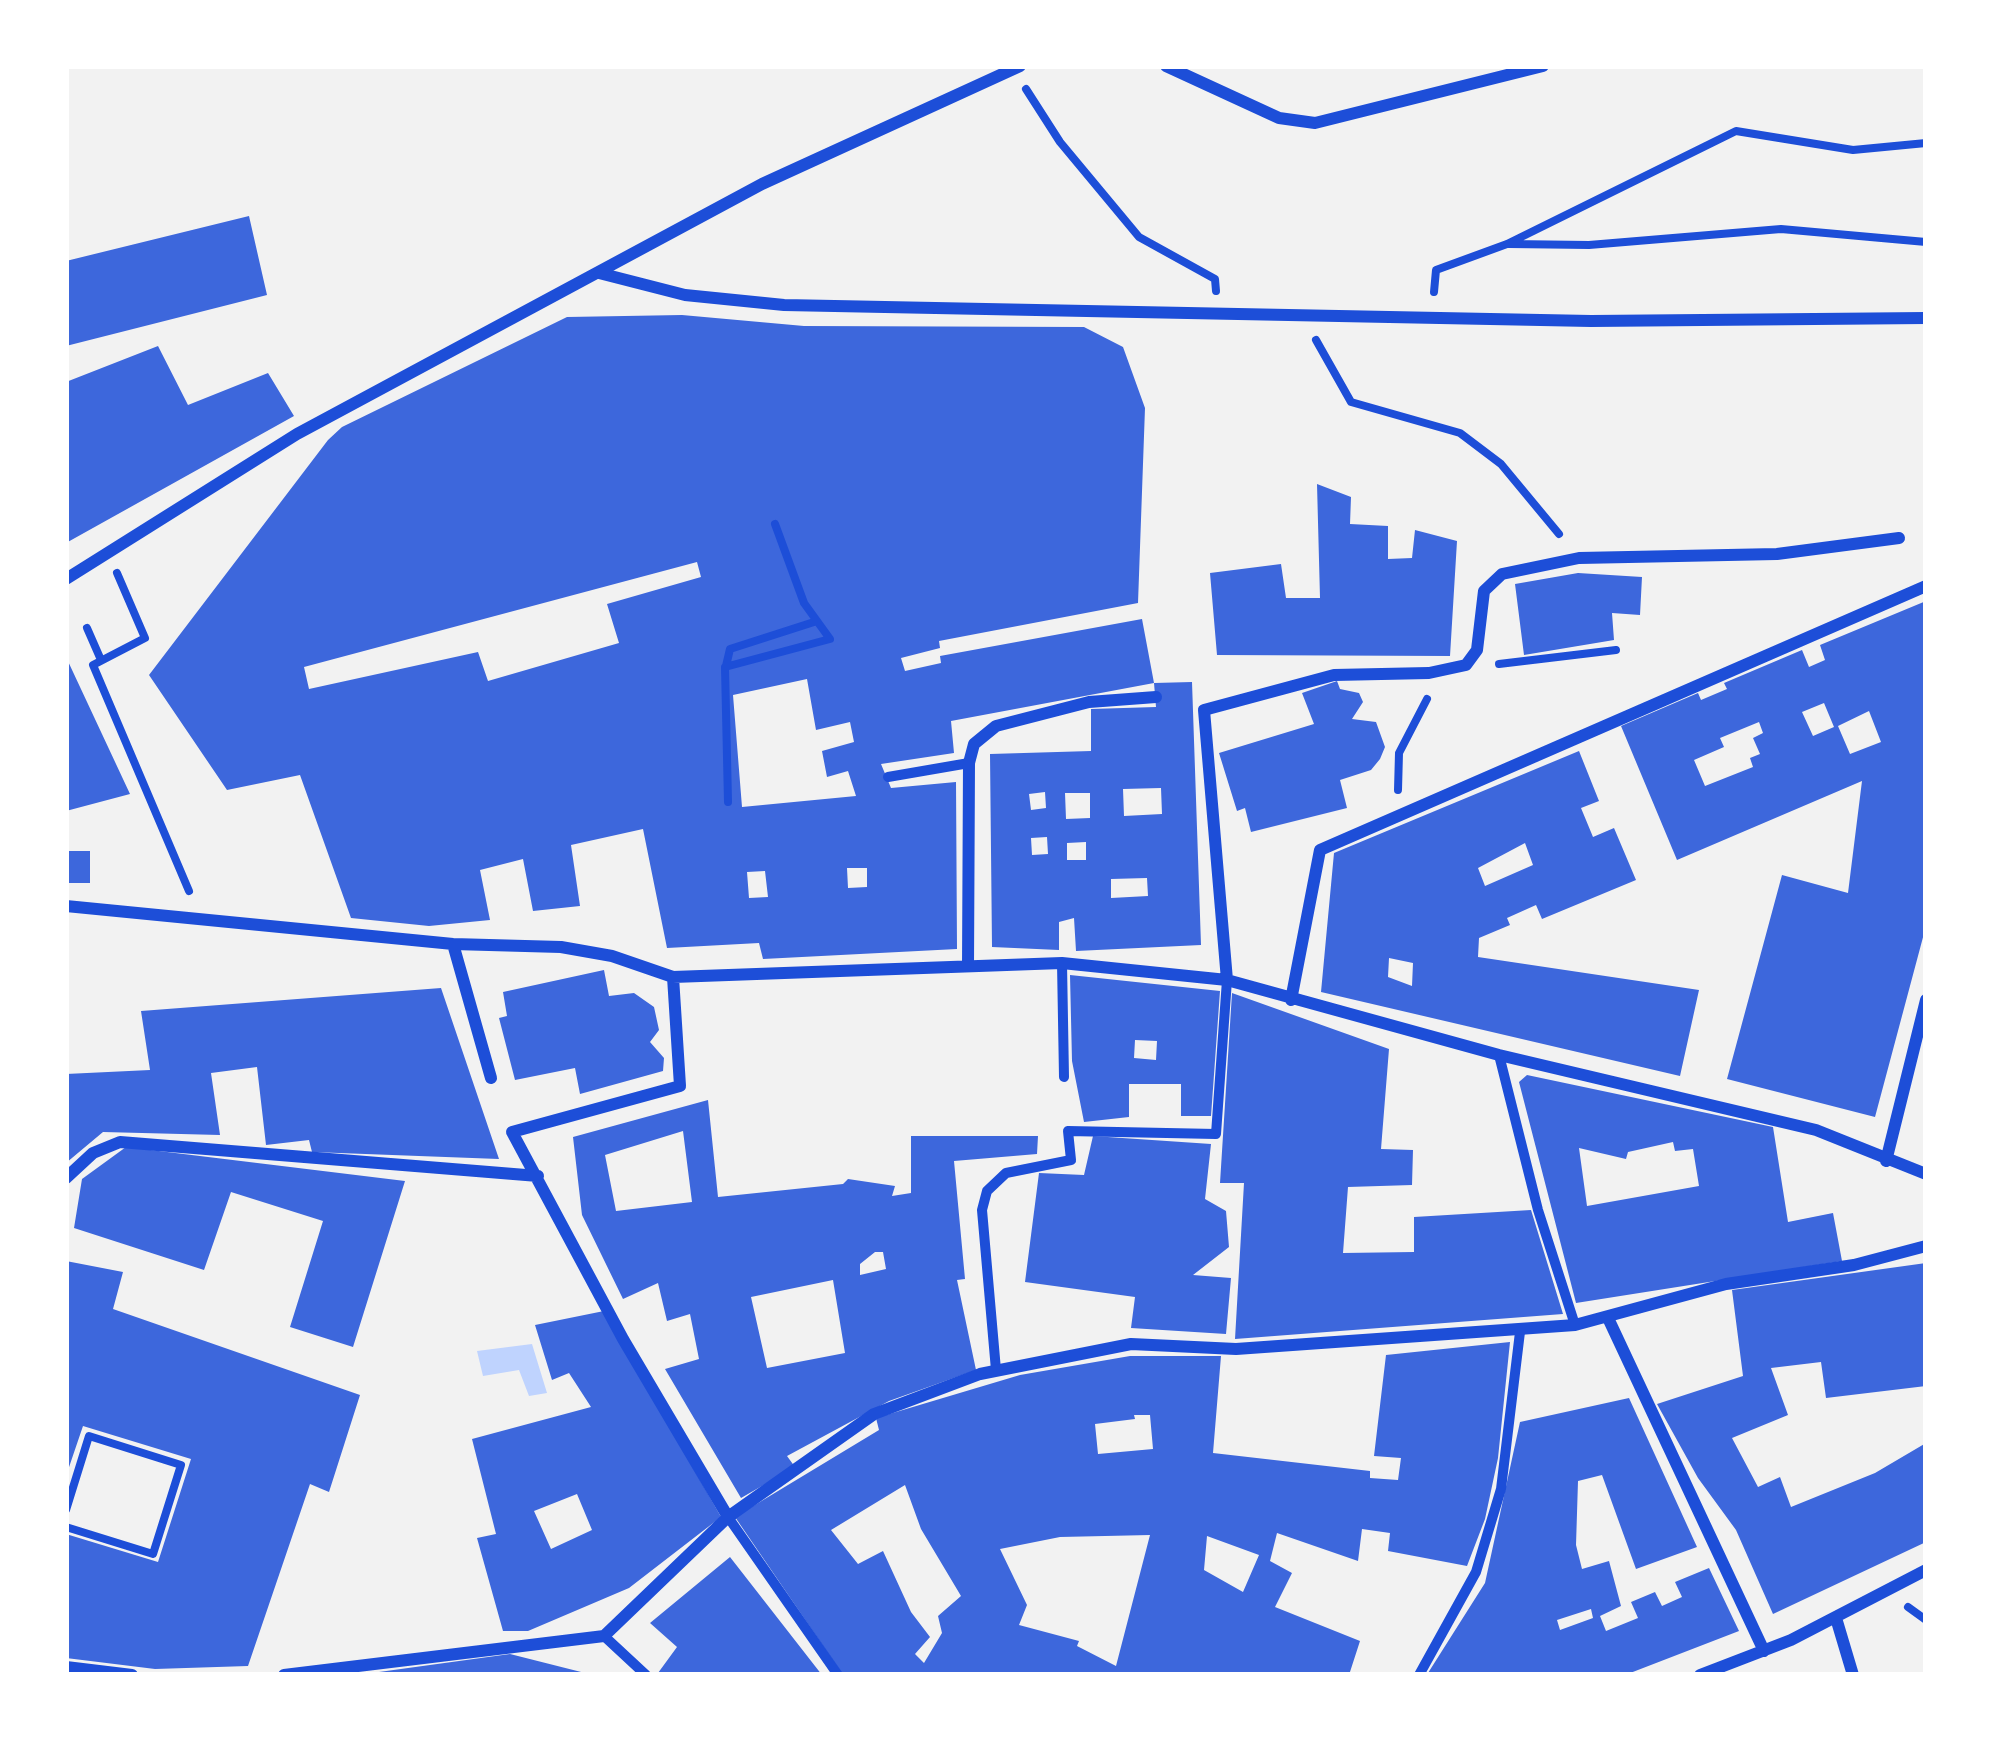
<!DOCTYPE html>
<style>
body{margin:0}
#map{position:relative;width:1992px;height:1741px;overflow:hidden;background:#f2f2f2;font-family:"Roboto Condensed",sans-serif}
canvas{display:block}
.frame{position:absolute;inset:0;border:69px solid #fff;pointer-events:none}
</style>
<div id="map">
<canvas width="1992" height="1741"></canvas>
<div class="frame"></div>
</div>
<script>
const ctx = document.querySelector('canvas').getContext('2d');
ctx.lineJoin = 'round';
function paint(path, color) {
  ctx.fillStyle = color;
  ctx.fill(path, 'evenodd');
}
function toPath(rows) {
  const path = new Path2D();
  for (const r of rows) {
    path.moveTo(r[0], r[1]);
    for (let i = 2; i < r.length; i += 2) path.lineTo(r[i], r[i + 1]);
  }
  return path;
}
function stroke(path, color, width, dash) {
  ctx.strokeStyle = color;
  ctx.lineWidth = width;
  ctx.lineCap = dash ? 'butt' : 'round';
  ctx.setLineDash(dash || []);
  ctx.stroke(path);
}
paint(toPath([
 [532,1344,547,1393,529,1396,519,1370,483,1376,477,1351]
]), '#bfd3fe');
paint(toPath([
 [249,216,267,295,66,346,66,261],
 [682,315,804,326,1084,327,1123,347,1145,408,1138,603,939,641,940,648,901,658,905,671,941,663,940,656,1142,619,1154,683,951,721,954,753,881,764,891,788,956,782,957,949,763,959,759,943,667,948,643,829,571,845,580,906,533,911,523,859,480,870,490,920,429,926,351,918,300,775,227,790,149,675,328,440,342,427,567,317],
 [697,562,701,577,607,604,619,643,488,681,478,652,309,689,304,667],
 [807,679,816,730,850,722,854,742,822,751,827,777,848,771,856,796,742,807,733,695],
 [847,868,867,868,867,887,848,888],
 [765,871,768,897,749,898,747,872],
 [158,346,188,405,268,373,294,416,66,543,66,382],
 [1317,484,1351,497,1350,524,1388,526,1388,559,1412,558,1415,530,1457,541,1450,656,1217,655,1210,573,1281,564,1286,598,1320,598],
 [1578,573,1642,577,1640,615,1612,613,1614,640,1524,655,1515,584],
 [1926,601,1926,926,1875,1117,1727,1079,1782,875,1848,893,1862,781,1677,860,1621,726,1698,693,1701,700,1727,689,1724,683,1802,650,1809,667,1825,660,1820,645],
 [1824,703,1834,727,1813,736,1802,712],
 [1869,711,1881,742,1850,754,1838,726],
 [1759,722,1763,733,1753,738,1760,754,1750,758,1753,767,1705,786,1694,760,1724,747,1720,738],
 [66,657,130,794,66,811],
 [1337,681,1340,689,1359,693,1363,702,1352,719,1376,722,1385,747,1380,759,1371,770,1340,780,1347,808,1251,832,1245,808,1237,811,1219,753,1314,724,1302,693],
 [1192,682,1201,945,1076,951,1074,918,1059,922,1059,950,992,947,990,754,1091,751,1091,709,1156,707,1154,683],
 [1161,788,1162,814,1124,816,1123,789],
 [1045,792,1046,808,1031,810,1029,794],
 [1065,793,1090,793,1090,818,1066,819],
 [1047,837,1048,854,1032,855,1031,838],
 [1086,842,1086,860,1067,860,1067,843],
 [1147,878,1148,896,1111,898,1111,879],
 [1579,751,1599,801,1581,808,1593,837,1614,828,1636,880,1542,919,1536,905,1507,918,1510,925,1479,938,1478,957,1699,990,1680,1076,1321,992,1334,853],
 [1525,843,1533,865,1485,886,1478,868],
 [1389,958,1413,963,1412,986,1388,977],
 [66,851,90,851,90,883,66,883],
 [604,970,609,996,634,993,654,1007,659,1030,650,1042,664,1058,663,1071,580,1094,575,1068,515,1080,499,1018,507,1016,503,992],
 [1070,975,1220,991,1211,1116,1181,1116,1181,1084,1129,1084,1129,1117,1084,1122,1072,1061],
 [1135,1040,1157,1041,1156,1060,1134,1058],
 [441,988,499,1159,312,1152,309,1140,266,1145,257,1067,211,1073,220,1135,103,1132,66,1163,66,1074,150,1070,141,1011],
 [1232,993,1389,1049,1381,1149,1413,1150,1412,1185,1348,1187,1343,1253,1414,1252,1414,1217,1531,1210,1563,1314,1235,1339,1244,1183,1220,1183],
 [1527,1075,1773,1127,1788,1222,1833,1213,1842,1261,1576,1303,1519,1082],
 [1673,1142,1675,1151,1693,1149,1699,1186,1587,1206,1579,1148,1626,1159,1628,1152],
 [708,1100,718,1197,843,1184,848,1179,895,1186,892,1196,911,1193,911,1136,1038,1136,1037,1154,954,1161,965,1279,957,1280,976,1370,889,1401,787,1456,795,1467,741,1498,665,1369,699,1359,690,1314,667,1321,658,1283,623,1299,582,1215,573,1137],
 [683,1131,692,1202,616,1211,605,1155],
 [875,1252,883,1252,886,1269,860,1275,860,1264],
 [833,1280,845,1353,767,1368,751,1297],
 [1093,1136,1211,1144,1205,1199,1226,1211,1229,1247,1193,1275,1231,1278,1226,1334,1131,1328,1135,1297,1025,1282,1039,1173,1084,1175],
 [126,1147,405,1181,353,1347,290,1327,323,1221,231,1192,204,1270,74,1228,82,1179],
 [66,1261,123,1272,113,1309,360,1395,329,1492,310,1484,248,1666,155,1669,66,1658,66,1534,158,1562,191,1459,83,1426,66,1476],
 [1926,1263,1926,1386,1826,1398,1821,1362,1771,1368,1788,1415,1732,1438,1758,1487,1780,1477,1791,1507,1875,1473,1926,1443,1926,1542,1773,1614,1736,1530,1698,1478,1657,1404,1743,1376,1732,1290],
 [604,1311,721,1517,629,1588,528,1631,503,1631,477,1538,496,1534,472,1439,591,1407,569,1373,552,1380,535,1325],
 [577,1494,592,1530,551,1549,534,1511],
 [1510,1342,1498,1458,1485,1519,1467,1566,1388,1551,1390,1533,1362,1529,1358,1561,1277,1533,1270,1561,1292,1573,1275,1607,1360,1641,1349,1675,843,1675,735,1517,879,1430,876,1418,1020,1375,1130,1356,1221,1356,1213,1453,1370,1471,1370,1478,1398,1480,1401,1458,1374,1456,1386,1355],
 [1134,1415,1150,1415,1153,1449,1098,1454,1095,1424,1135,1419],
 [905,1485,921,1529,961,1596,938,1616,942,1633,924,1663,915,1654,930,1637,911,1612,883,1551,858,1564,831,1530],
 [1150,1535,1116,1666,1077,1646,1079,1641,1019,1625,1027,1605,1000,1549,1060,1537],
 [1207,1536,1259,1555,1243,1592,1204,1570],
 [1629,1398,1697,1547,1636,1569,1602,1475,1578,1481,1576,1545,1582,1569,1609,1561,1621,1606,1600,1616,1606,1631,1638,1618,1631,1602,1655,1592,1662,1606,1682,1597,1675,1582,1709,1568,1739,1631,1625,1675,1428,1673,1485,1583,1520,1422],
 [1591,1609,1593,1618,1560,1630,1557,1620],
 [730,1557,822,1675,658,1673,677,1647,650,1623],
 [510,1654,593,1675,379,1675,379,1672]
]), '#3d67dc');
stroke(toPath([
 [1026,89,1060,142,1139,237,1215,279,1216,291],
 [1509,244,1589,245,1781,229,1926,242],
 [1434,292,1436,270,1507,244,1736,131,1853,150,1926,143],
 [1316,340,1351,402,1460,433,1501,464,1559,534],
 [117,573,145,638,93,665,189,891],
 [87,628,101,660],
 [1499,664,1616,650],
 [726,666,730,649,814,622],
 [1398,790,1399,753,1427,699],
 [728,802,725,667,830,639,804,603,775,524],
 [66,1510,89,1436,181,1465,153,1554,66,1527],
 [1908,1607,1926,1620]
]), '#1d4ed8', 8);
stroke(toPath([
 [888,777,969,763],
 [1062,963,1064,1077],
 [1499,1055,1538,1210,1575,1325],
 [996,1370,982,1210,987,1191,1006,1173,1071,1160,1068,1131,1216,1134,1227,980],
 [728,1517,838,1675],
 [604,1636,646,1675],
 [1419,1675,1476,1572,1501,1489,1520,1332]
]), '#1d4ed8', 10);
stroke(toPath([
 [1166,66,1279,118,1315,123,1543,66],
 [599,273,685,295,784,305,1591,321,1926,318],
 [66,579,297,434,762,184,1020,66],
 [66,906,453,944,561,947,612,956,673,977,1062,963,1227,980,1499,1055,1816,1130,1926,1174],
 [453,944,491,1078],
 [968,966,969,763,974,744,996,726,1089,702,1156,697],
 [673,977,680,1086,512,1132,623,1339,728,1517],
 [1227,980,1204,710,1334,675,1429,673,1466,665,1477,650,1484,591,1502,574,1579,558,1777,554,1899,538],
 [1291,1000,1320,850,1926,586],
 [1886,1161,1926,1000],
 [66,1178,93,1153,120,1142,538,1176],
 [1608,1318,1764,1651],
 [1836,1618,1853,1675],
 [66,1667,132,1675],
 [284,1675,604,1636,728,1517,874,1414,980,1374,1131,1344,1236,1349,1575,1325,1726,1284,1854,1265,1926,1246],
 [1700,1675,1791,1640,1926,1570]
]), '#1d4ed8', 12);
</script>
